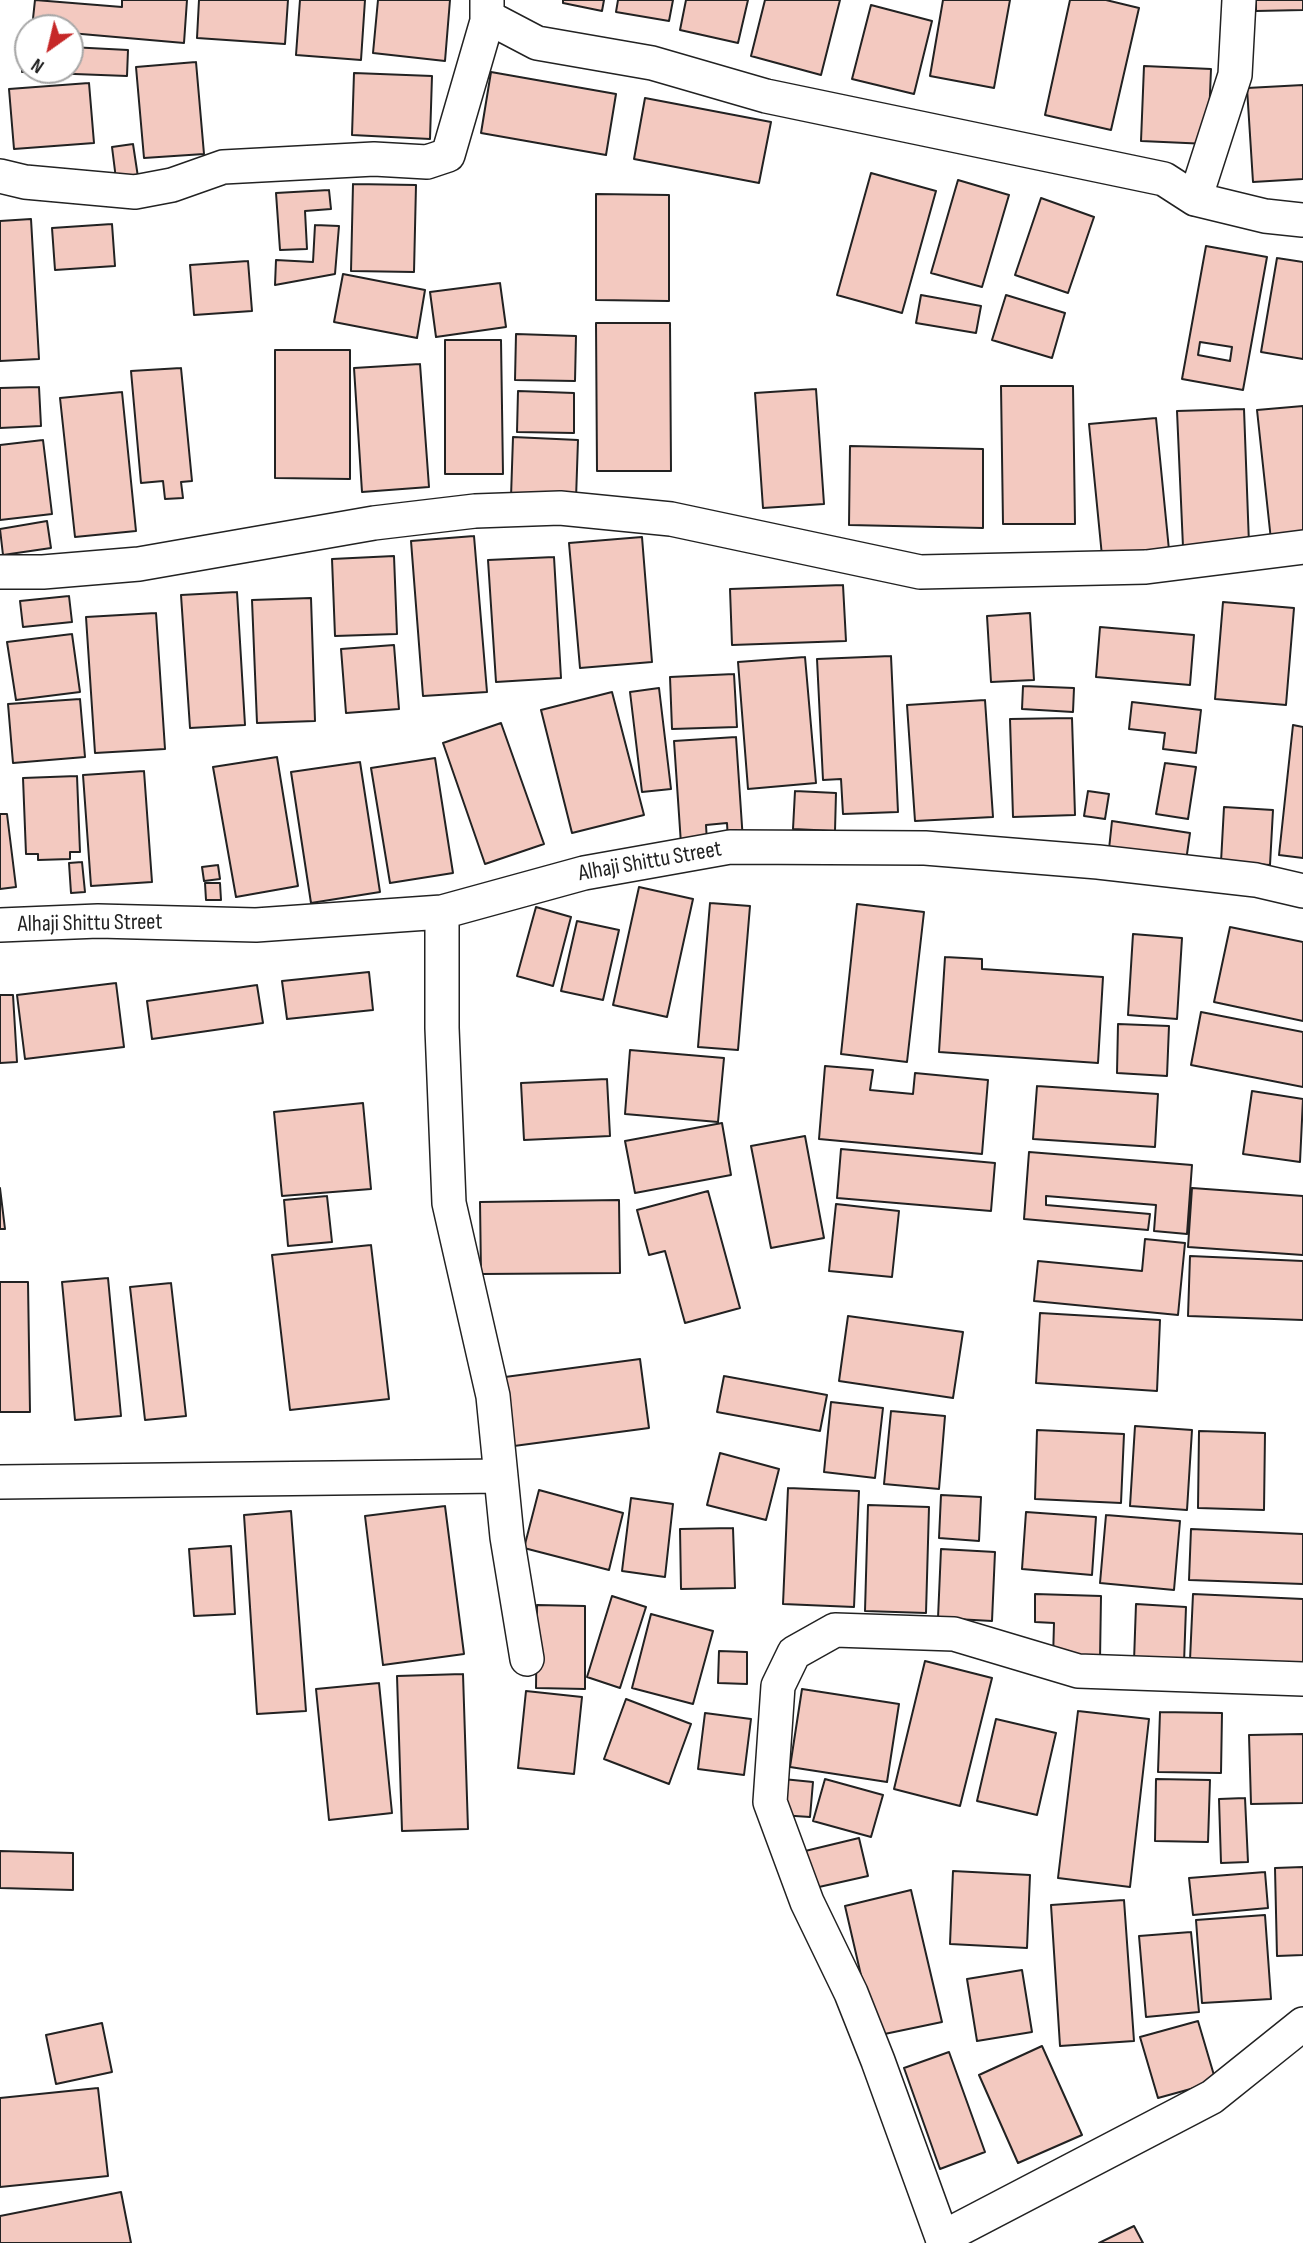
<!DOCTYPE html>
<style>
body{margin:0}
#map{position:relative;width:1303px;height:2243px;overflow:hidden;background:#fff;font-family:"Sofia Sans Condensed",sans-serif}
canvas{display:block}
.north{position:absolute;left:14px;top:14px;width:70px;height:70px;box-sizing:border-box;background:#fff;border:2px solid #a7a7a7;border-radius:50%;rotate:214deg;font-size:19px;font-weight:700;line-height:28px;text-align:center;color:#222}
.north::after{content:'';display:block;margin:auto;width:24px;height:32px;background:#c62828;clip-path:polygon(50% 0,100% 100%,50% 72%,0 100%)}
</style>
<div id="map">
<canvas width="1303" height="2243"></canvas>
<div class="north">N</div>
</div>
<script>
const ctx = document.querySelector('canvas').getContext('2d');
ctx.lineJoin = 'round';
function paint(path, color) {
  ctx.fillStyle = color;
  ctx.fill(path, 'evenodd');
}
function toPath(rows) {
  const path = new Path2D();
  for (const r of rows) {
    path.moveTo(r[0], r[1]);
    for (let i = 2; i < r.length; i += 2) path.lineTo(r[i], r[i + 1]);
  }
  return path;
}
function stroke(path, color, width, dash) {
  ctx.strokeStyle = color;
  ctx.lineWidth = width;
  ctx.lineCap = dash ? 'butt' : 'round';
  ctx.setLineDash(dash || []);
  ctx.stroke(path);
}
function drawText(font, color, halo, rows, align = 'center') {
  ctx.font = font + ' "Sofia Sans Condensed",sans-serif';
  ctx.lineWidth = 5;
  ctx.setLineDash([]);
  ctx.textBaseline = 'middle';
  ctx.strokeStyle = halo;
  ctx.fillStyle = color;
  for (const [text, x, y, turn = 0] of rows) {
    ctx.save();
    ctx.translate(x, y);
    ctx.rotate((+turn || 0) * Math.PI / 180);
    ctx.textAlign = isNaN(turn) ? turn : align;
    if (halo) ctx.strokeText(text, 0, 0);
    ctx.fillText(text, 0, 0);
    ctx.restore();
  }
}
const building = toPath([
 [35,0,122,7,122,0,187,0,184,43,70,33,70,28,32,28,35,0],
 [199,0,288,0,285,44,197,38,199,0],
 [300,0,365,0,361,60,296,55,300,0],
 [378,0,450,0,445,61,373,53,378,0],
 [563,0,604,0,602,11,563,3,563,0],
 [618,0,673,0,669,21,616,12,618,0],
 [686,0,748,0,738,43,680,30,686,0],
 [765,0,840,0,821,75,751,56,765,0],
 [943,0,1010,0,994,88,930,76,943,0],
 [1070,0,1106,0,1139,8,1111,130,1045,115,1070,0],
 [1256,0,1303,0,1303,10,1256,11,1256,0],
 [871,5,932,21,914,94,852,79,871,5],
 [23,45,28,46,28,70,70,70,70,47,128,50,127,76,22,72,23,45],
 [196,62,204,154,144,158,136,67,196,62],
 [1144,66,1211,69,1208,144,1141,141,1144,66],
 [491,72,616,94,606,155,481,133,491,72],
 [354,73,432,76,430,139,352,135,354,73],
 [89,83,94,143,14,149,9,89,89,83],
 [1303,85,1303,179,1253,182,1247,88,1303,85],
 [645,98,771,122,759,183,634,159,645,98],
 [133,144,138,177,116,179,112,147,133,144],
 [871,173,936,191,902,313,837,295,871,173],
 [958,180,1009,195,982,287,931,273,958,180],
 [353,184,416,185,414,272,351,271,353,184],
 [329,190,331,209,305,211,307,249,280,250,276,193,329,190],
 [596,194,669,195,669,301,596,300,596,194],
 [1041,198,1094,217,1068,293,1015,275,1041,198],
 [31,219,39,359,0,361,0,221,31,219],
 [112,224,115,266,55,270,52,228,112,224],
 [315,225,339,226,335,274,275,285,276,260,313,262,315,225],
 [1206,246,1267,257,1243,390,1182,379,1206,246],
 [1200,342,1232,347,1230,361,1198,355,1200,342],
 [1277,258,1303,262,1303,359,1261,352,1277,258],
 [248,261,252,311,194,315,190,265,248,261],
 [343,274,425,290,417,338,334,322,343,274],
 [500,283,506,327,436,337,430,292,500,283],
 [921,295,981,306,976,333,916,323,921,295],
 [1006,295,1065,313,1052,358,992,340,1006,295],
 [596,323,670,323,671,471,597,471,596,323],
 [516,334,576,336,575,381,515,380,516,334],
 [445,340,501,340,503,474,445,474,445,340],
 [275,350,350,350,350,479,275,478,275,350],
 [420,364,429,487,362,492,354,368,420,364],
 [181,368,192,481,181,482,183,498,165,499,163,481,141,483,131,371,181,368],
 [1001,386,1073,386,1075,524,1003,524,1001,386],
 [39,387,41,426,0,428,0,388,39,387],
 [816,389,824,504,763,508,755,393,816,389],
 [518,391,574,393,574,433,517,432,518,391],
 [122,392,136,531,75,537,60,398,122,392],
 [1303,406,1303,537,1271,540,1257,410,1303,406],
 [1244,409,1249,544,1183,547,1177,411,1244,409],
 [1156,418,1169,550,1102,556,1089,424,1156,418],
 [513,437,578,440,576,499,511,497,513,437],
 [43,440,52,514,0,520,0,445,43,440],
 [850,446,983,449,983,528,849,525,850,446],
 [47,521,51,548,3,555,0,529,47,521],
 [474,536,487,692,423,696,411,541,474,536],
 [642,537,652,662,580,668,569,543,642,537],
 [394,556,397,634,335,636,332,559,394,556],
 [554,557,561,678,496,682,488,560,554,557],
 [843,585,846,641,732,645,730,589,843,585],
 [237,592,245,725,190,728,181,595,237,592],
 [69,596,72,622,23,627,20,601,69,596],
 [311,598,315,721,257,723,252,600,311,598],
 [1223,602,1294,608,1286,705,1215,699,1223,602],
 [156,613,165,749,95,753,86,617,156,613],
 [1030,613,1034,680,991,682,987,616,1030,613],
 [1100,627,1194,635,1190,685,1096,677,1100,627],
 [72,634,80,692,16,700,7,642,72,634],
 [394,645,399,709,346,713,341,649,394,645],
 [891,656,898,812,843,814,841,779,823,780,817,659,891,656],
 [805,657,816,783,748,789,738,662,805,657],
 [734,674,737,727,672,729,670,677,734,674],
 [1023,686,1074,688,1073,712,1022,709,1023,686],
 [659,688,671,789,642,792,630,692,659,688],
 [612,692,644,815,572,833,541,710,612,692],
 [80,699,85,757,13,763,8,704,80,699],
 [985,700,993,817,915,821,907,705,985,700],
 [1132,702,1201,710,1196,753,1163,749,1165,733,1129,729,1132,702],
 [1072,718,1075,815,1013,817,1010,719,1072,718],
 [501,723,544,844,485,864,443,743,501,723],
 [1293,725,1303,727,1303,858,1279,855,1293,725],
 [736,737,743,841,728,841,727,823,706,825,707,842,681,844,674,741,736,737],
 [277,757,298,886,236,897,213,767,277,757],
 [435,758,453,873,390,883,371,768,435,758],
 [360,762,380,892,311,903,291,772,360,762],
 [1165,763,1196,767,1188,819,1156,814,1165,763],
 [144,771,152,882,91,886,83,775,144,771],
 [77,776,80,852,70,852,70,859,38,860,38,854,26,854,23,778,77,776],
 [795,791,836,793,835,831,793,829,795,791],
 [1088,791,1109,794,1105,819,1084,816,1088,791],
 [1224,807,1273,810,1270,865,1221,862,1224,807],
 [0,814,7,814,16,887,0,889,0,814],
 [1112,821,1190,833,1186,861,1109,849,1112,821],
 [82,862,85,892,71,893,69,863,82,862],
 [218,865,220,879,204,881,202,867,218,865],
 [205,883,220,883,221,900,206,900,205,883],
 [639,887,693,899,667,1017,613,1005,639,887],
 [710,903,750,906,738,1050,698,1047,710,903],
 [857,904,924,912,907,1062,841,1054,857,904],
 [536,907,571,917,553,986,517,976,536,907],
 [577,921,619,930,603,1000,561,991,577,921],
 [1230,927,1303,942,1303,1021,1214,1002,1230,927],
 [1133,934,1182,938,1177,1019,1128,1015,1133,934],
 [945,957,982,959,982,969,1103,977,1098,1063,939,1052,945,957],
 [369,972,373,1010,287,1019,282,981,369,972],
 [116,983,124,1047,25,1059,17,995,116,983],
 [257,985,263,1023,152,1039,147,1001,257,985],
 [0,995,13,995,17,1062,0,1063,0,995],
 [1201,1012,1303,1032,1303,1087,1191,1065,1201,1012],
 [1118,1024,1169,1026,1167,1076,1117,1073,1118,1024],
 [630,1050,724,1058,718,1122,625,1114,630,1050],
 [825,1066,873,1070,870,1090,913,1094,915,1073,988,1080,982,1154,819,1139,825,1066],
 [607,1079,610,1136,524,1140,521,1083,607,1079],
 [1037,1086,1158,1094,1155,1147,1033,1139,1037,1086],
 [1252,1091,1303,1099,1300,1162,1243,1154,1252,1091],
 [363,1103,371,1189,282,1196,274,1112,363,1103],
 [722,1123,731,1175,635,1193,625,1141,722,1123],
 [805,1136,824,1238,771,1248,751,1146,805,1136],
 [841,1149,995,1163,991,1211,837,1198,841,1149],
 [1029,1152,1192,1165,1187,1234,1154,1231,1156,1205,1046,1196,1046,1205,1150,1214,1148,1230,1024,1219,1029,1152],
 [0,1188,5,1229,0,1229,0,1188],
 [1192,1188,1303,1196,1303,1255,1188,1247,1192,1188],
 [708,1191,740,1308,685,1323,665,1251,649,1255,637,1210,708,1191],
 [327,1196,332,1242,288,1246,284,1200,327,1196],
 [619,1200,620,1273,481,1274,480,1202,619,1200],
 [836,1204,899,1211,892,1277,829,1271,836,1204],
 [1145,1239,1185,1243,1178,1315,1034,1301,1038,1261,1142,1271,1145,1239],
 [371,1245,389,1399,290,1410,272,1255,371,1245],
 [1190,1256,1303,1261,1303,1320,1188,1316,1190,1256],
 [108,1278,121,1416,75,1420,62,1282,108,1278],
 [0,1282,28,1282,30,1412,0,1412,0,1282],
 [171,1283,186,1416,145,1420,130,1287,171,1283],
 [1040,1313,1160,1320,1157,1391,1036,1383,1040,1313],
 [848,1316,963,1332,953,1398,839,1381,848,1316],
 [640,1359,649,1428,514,1446,505,1377,640,1359],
 [724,1376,827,1395,820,1431,717,1412,724,1376],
 [831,1402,883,1408,875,1478,824,1472,831,1402],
 [891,1411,945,1416,939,1489,884,1484,891,1411],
 [1135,1426,1192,1430,1187,1510,1130,1506,1135,1426],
 [1037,1430,1124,1434,1121,1503,1035,1499,1037,1430],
 [1199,1431,1265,1433,1264,1510,1198,1508,1199,1431],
 [720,1453,779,1469,766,1520,707,1505,720,1453],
 [788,1488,859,1491,854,1607,783,1604,788,1488],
 [539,1490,623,1513,609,1570,524,1548,539,1490],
 [941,1495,981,1497,979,1541,939,1538,941,1495],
 [631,1498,673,1504,665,1577,622,1571,631,1498],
 [868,1505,929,1507,926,1613,865,1611,868,1505],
 [445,1506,464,1654,383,1665,365,1516,445,1506],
 [291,1511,306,1711,257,1714,244,1515,291,1511],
 [1026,1512,1096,1517,1092,1575,1022,1569,1026,1512],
 [1106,1515,1180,1521,1174,1590,1100,1583,1106,1515],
 [733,1528,735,1588,681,1589,680,1529,733,1528],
 [1191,1529,1303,1534,1303,1584,1189,1580,1191,1529],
 [231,1546,235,1614,194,1616,189,1549,231,1546],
 [941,1549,995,1552,992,1621,938,1618,941,1549],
 [1035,1594,1101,1596,1100,1660,1053,1659,1054,1623,1035,1622,1035,1594],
 [1193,1594,1303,1599,1303,1665,1190,1660,1193,1594],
 [612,1596,646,1607,620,1688,587,1677,612,1596],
 [1136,1604,1186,1607,1184,1663,1134,1661,1136,1604],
 [537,1605,585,1606,585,1689,536,1688,537,1605],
 [651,1614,713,1631,693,1704,632,1688,651,1614],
 [719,1651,747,1652,747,1684,718,1683,719,1651],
 [925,1661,992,1678,960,1806,894,1789,925,1661],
 [463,1674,468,1829,402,1831,397,1676,463,1674],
 [379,1683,392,1813,329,1820,316,1689,379,1683],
 [802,1689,899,1704,887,1782,790,1767,802,1689],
 [526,1691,582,1697,574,1774,518,1768,526,1691],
 [626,1699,691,1724,669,1784,604,1759,626,1699],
 [1078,1711,1149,1719,1130,1887,1058,1878,1078,1711],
 [1160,1712,1222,1713,1221,1773,1158,1772,1160,1712],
 [705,1713,751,1719,744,1775,698,1769,705,1713],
 [996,1719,1056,1733,1037,1815,977,1801,996,1719],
 [1303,1734,1303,1803,1251,1804,1249,1735,1303,1734],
 [783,1779,813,1782,810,1817,780,1815,783,1779],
 [825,1779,883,1795,871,1837,813,1821,825,1779],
 [1156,1779,1210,1780,1208,1842,1155,1841,1156,1779],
 [1245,1798,1248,1862,1221,1863,1219,1799,1245,1798],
 [859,1838,868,1876,810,1889,801,1852,859,1838],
 [0,1851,73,1853,73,1890,0,1888,0,1851],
 [1303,1867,1303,1955,1277,1956,1275,1868,1303,1867],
 [953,1871,1030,1875,1027,1948,950,1944,953,1871],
 [1265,1872,1268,1908,1193,1915,1189,1878,1265,1872],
 [911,1890,942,2022,875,2036,845,1906,911,1890],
 [1124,1900,1134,2041,1060,2046,1051,1905,1124,1900],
 [1265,1915,1271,1999,1202,2003,1196,1920,1265,1915],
 [1191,1932,1199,2012,1146,2017,1139,1936,1191,1932],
 [1022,1970,1032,2032,977,2041,967,1979,1022,1970],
 [1198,2021,1216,2082,1158,2098,1140,2037,1198,2021],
 [102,2023,112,2072,56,2084,46,2035,102,2023],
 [1042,2046,1082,2135,1018,2163,979,2075,1042,2046],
 [949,2052,985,2152,940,2169,904,2068,949,2052],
 [98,2088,108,2176,0,2187,0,2098,98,2088],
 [121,2192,131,2243,0,2243,0,2216,121,2192],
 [1134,2226,1143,2243,1099,2243,1134,2226]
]);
paint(building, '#f3c9c0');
stroke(building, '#222', 2);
const street = toPath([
 [487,0,487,21,497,22,537,43,652,63,766,96,1164,179,1195,199,1265,216,1303,220],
 [0,176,25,182,135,192,172,185,223,167,374,159,427,162,448,155,487,21],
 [1195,199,1235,75,1239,0],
 [0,572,43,572,139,564,374,523,475,511,560,508,671,519,920,572,1146,567,1303,547],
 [442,912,442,1028,449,1203,493,1396,507,1537,527,1659],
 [0,925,98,921,256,925,442,912,584,873,730,847,925,848,1098,862,1256,880,1303,891],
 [0,1482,501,1476],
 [942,2238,1212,2097,1303,2024],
 [944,2243,878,2061,851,1993,807,1902,770,1802,778,1686,794,1653,835,1630,954,1634,1078,1671,1303,1679]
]);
stroke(street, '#222', 36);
stroke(street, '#fff', 33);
drawText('23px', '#222', '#fff', [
 ["Alhaji Shittu Street",650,862,-10],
 ["Alhaji Shittu Street",90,924,-1]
]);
</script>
